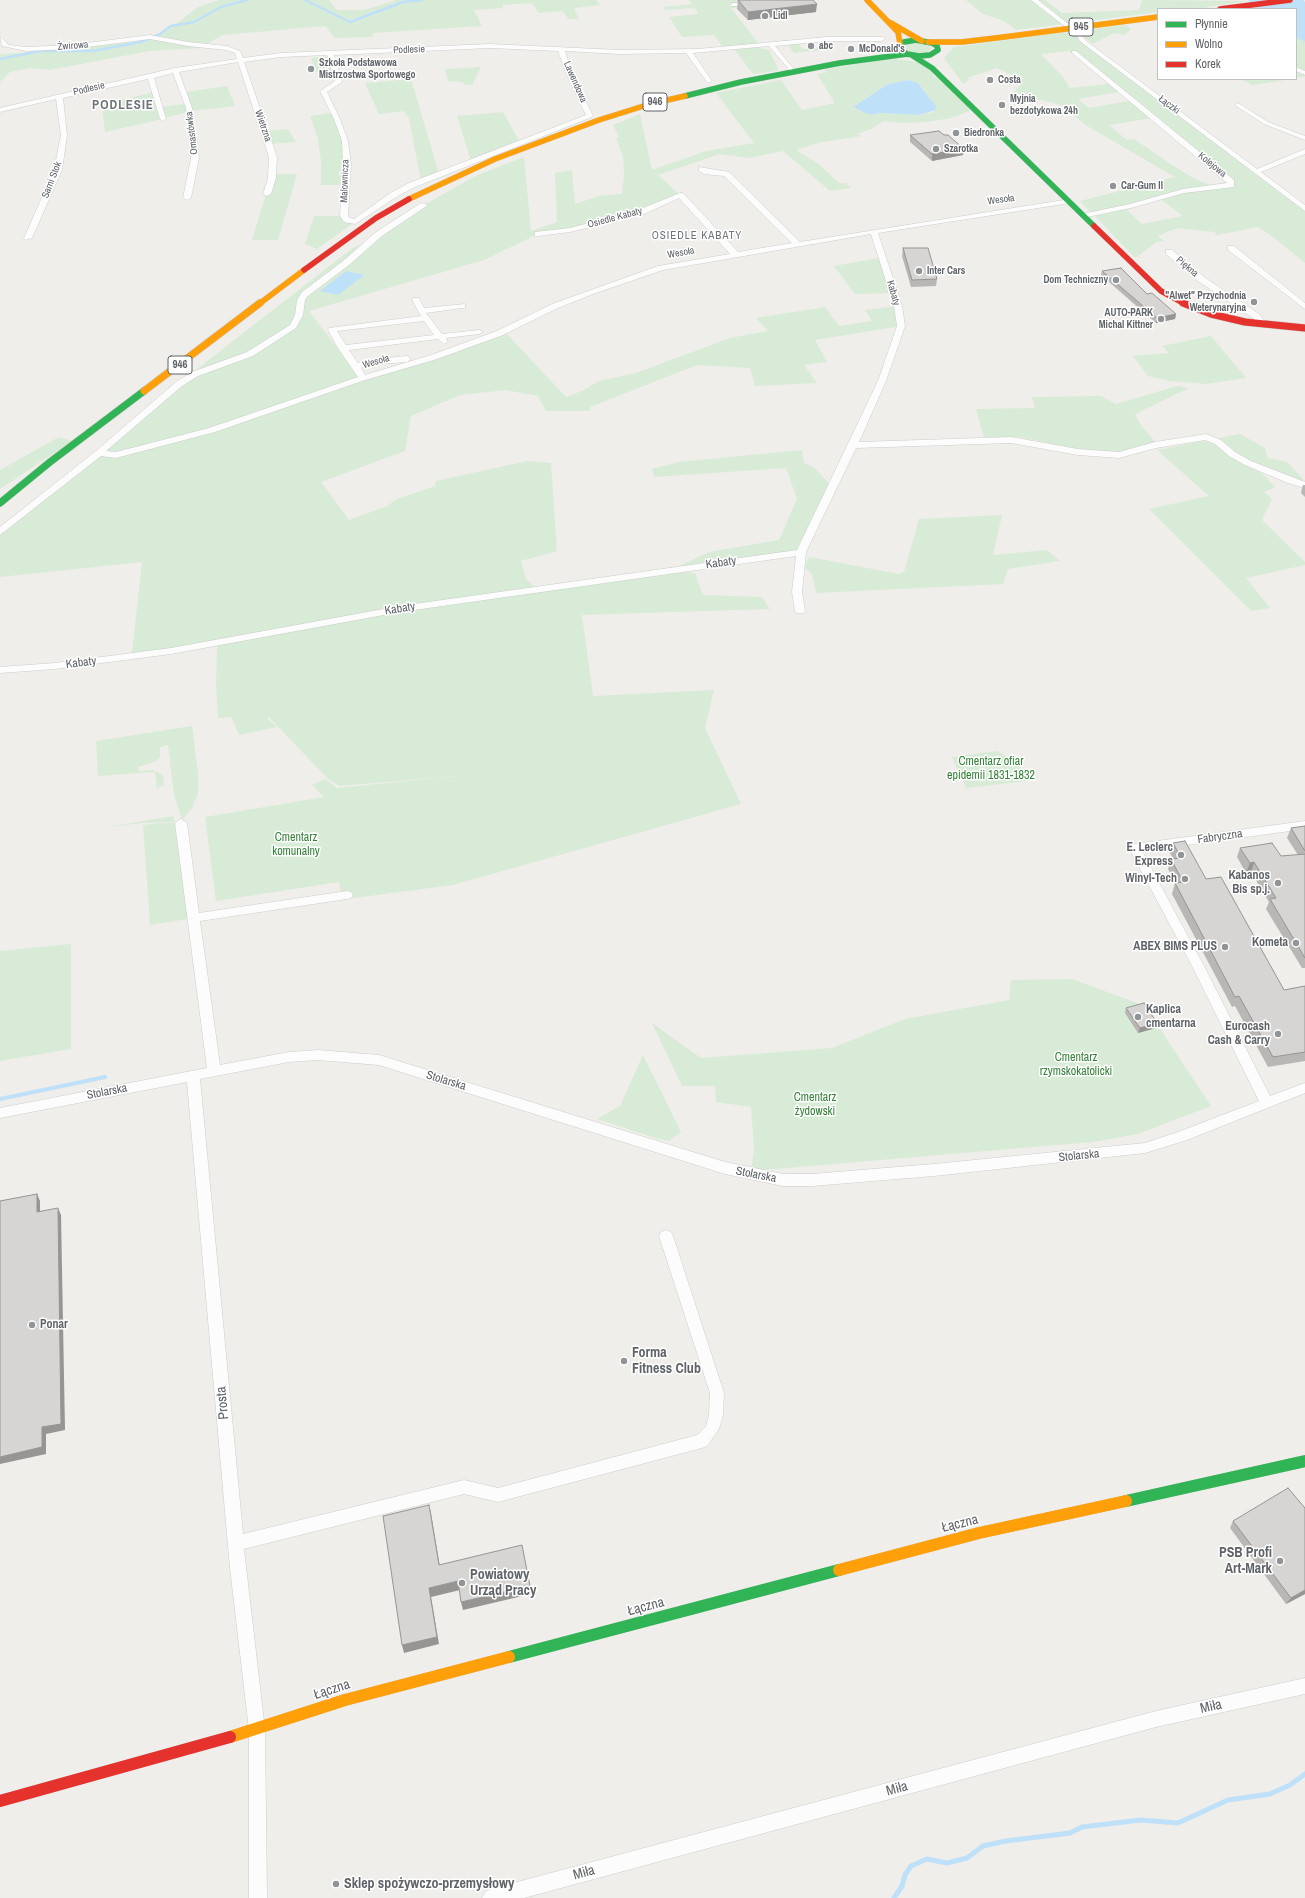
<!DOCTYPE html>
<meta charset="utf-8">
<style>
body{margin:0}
#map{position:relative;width:1305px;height:1898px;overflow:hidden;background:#efeeea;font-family:"Archivo Narrow",sans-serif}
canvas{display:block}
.legend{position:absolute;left:1157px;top:8px;width:140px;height:72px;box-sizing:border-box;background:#fff;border:1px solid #bfc1c3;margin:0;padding:5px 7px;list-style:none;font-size:12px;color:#5f6368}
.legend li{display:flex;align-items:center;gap:8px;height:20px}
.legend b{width:20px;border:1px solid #bfc1c3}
</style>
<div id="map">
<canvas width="1305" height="1898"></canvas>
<ul class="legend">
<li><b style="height:5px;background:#30b455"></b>Płynnie</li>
<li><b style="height:5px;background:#ff9f0a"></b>Wolno</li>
<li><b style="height:5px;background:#e5322d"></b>Korek</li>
</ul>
</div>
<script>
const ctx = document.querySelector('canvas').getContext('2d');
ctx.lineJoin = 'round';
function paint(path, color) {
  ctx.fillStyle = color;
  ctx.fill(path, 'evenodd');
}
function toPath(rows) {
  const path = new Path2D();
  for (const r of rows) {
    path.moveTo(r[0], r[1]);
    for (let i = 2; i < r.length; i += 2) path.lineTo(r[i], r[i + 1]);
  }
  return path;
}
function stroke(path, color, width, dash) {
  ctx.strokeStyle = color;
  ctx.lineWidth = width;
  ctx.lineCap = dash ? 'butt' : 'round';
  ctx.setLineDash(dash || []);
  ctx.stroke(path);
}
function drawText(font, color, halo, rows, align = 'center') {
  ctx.font = font + ' "Archivo Narrow",sans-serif';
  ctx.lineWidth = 3;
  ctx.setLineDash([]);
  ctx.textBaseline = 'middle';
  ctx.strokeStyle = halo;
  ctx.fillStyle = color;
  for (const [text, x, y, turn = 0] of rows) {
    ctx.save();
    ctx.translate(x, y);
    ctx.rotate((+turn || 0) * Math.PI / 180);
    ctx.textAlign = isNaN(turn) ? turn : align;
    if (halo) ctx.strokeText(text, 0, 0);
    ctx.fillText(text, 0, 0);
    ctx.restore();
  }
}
paint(toPath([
 [219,0,329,0,337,10,364,10,394,1,393,0,596,0,600,5,574,8,579,19,568,19,563,11,539,13,532,3,502,5,503,8,474,10,482,26,373,33,373,37,334,38,326,26,222,35,201,48,149,51,50,70,30,68,10,72,0,82,0,54,53,51,132,42,163,34,198,7],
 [689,0,743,0,749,6,731,8,759,44,723,47,714,35,682,37,669,17,698,14,695,8,665,10,664,7,692,4],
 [966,0,1045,0,1062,13,1139,10,1142,0,1249,1,1206,7,1209,9,1158,9,1158,12,1127,16,1016,30,1004,21,983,14],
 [1126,25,1131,29,1125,35,1114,33,1093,44,1076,31],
 [1074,31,1083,41,1305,208,1305,263,1272,236,1258,227,1217,235,1214,232,1177,228,1158,236,1164,241,1156,242,1137,257,1134,257,1095,216,1126,209,1142,224,1183,216,1160,199,1092,214,1080,201,1175,177,1087,126,1061,105,1013,93,1021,84,1015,77,997,68,967,78,970,80,963,84,944,58,954,47],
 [1069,51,1108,83,1108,84,1070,88,1063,77,1041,54],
 [1119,92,1129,101,1089,108,1078,99],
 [1152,118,1227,181,1213,186,1195,179,1172,165,1134,139,1127,140,1109,125],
 [1296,37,1305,42,1305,76,1296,78],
 [911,42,928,44,932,49,926,53,909,52,903,47],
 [798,43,803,49,821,47,819,44,825,43,831,49,794,53,787,44],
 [755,47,769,50,778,68,777,71,753,74,734,49],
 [327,56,332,71,315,72,311,58],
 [890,58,919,62,932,68,933,76,950,85,974,109,952,118,926,122,900,123,883,121,873,128,857,134,862,136,822,142,796,150,820,165,839,183,846,183,851,188,830,191,783,151,749,158,720,154,658,175,680,195,641,212,570,230,538,234,484,260,309,311,360,378,506,333,566,397,582,391,599,381,636,373,730,338,768,331,756,318,825,307,839,326,872,321,865,310,898,306,901,326,815,340,827,362,804,365,817,383,755,386,750,368,697,365,590,407,590,411,546,411,538,396,505,390,460,395,411,416,405,451,321,482,349,520,387,506,395,500,435,486,436,481,527,461,551,463,557,551,521,561,526,579,537,589,671,570,709,552,779,540,797,499,786,468,654,477,652,469,679,462,802,450,804,463,814,467,830,485,801,552,674,571,695,573,703,595,762,597,770,609,582,615,593,696,714,690,705,728,741,804,453,885,354,898,341,891,339,882,216,901,205,817,324,797,312,785,325,779,337,788,458,776,339,786,327,778,269,717,267,718,277,727,239,735,231,717,218,718,216,684,217,645,133,654,132,653,142,562,0,577,0,532,179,383,350,250,379,234,424,205,463,183,480,174,524,157,531,231,557,222,555,173,572,170,575,204,599,196,622,194,624,175,623,157,616,138,619,137,613,125,640,114,652,170,706,151,754,143,716,93,781,80,802,110,835,103,817,74,828,72,823,70],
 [908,80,918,83,930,98,934,112,919,115,881,113,871,115,853,107,888,84],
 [481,67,472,85,465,85,463,82,448,81,445,69],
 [411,79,439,174,421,181,409,118,404,111,379,114,365,83],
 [1241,79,1292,79,1252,85],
 [227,86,235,106,191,111,185,92],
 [155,92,163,119,105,132,102,104],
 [185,104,188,112,165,118,161,107],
 [503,112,520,142,471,161,457,116],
 [331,113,337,119,345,141,346,185,321,185,321,162,318,139,310,116],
 [288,129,296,142,270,144,266,131],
 [272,174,297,174,278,240,252,240],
 [314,216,344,216,355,222,317,249,305,244],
 [879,258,893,293,855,294,834,266],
 [1211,336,1246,378,1205,384,1170,381,1148,376,1133,356,1169,353,1162,346],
 [1177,386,1189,388,1135,414,1141,425,1156,443,1117,454,1081,450,1019,437,984,437,976,409,1035,408,1032,397,1101,396,1116,404],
 [1240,434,1265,448,1268,458,1287,462,1305,481,1256,468,1254,470,1262,473,1275,487,1264,492,1272,499,1262,520,1305,562,1305,565,1246,578,1270,608,1251,611,1149,509,1209,496,1157,450],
 [59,437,72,441,0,489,0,470],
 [1002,515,993,555,1047,550,1060,561,1008,569,1003,584,816,593,812,574,804,567,809,557,899,574,904,572,919,519],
 [192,726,198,774,198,793,192,808,182,820,174,795,168,745,160,747,160,757,156,761,138,767,139,771,153,770,163,775,164,785,157,788,155,772,98,776,96,741],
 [997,751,1019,763,1027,781,966,788,952,757],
 [173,816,175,822,141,823,101,828],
 [159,823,175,823,188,919,150,925,143,825],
 [71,944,71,1049,0,1061,0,951],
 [1072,979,1145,1006,1211,1106,1138,1134,1093,1142,751,1171,754,1150,751,1107,716,1102,715,1086,682,1086,652,1023,701,1058,832,1048,905,1019,1009,1000,1011,980],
 [643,1055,681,1132,669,1141,655,1138,597,1119,620,1106]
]), '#d8ebd6');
paint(toPath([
 [1248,0,1303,0,1305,2,1305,42,1296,37,1296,9,1257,9],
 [908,80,918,83,935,105,936,110,919,115,881,113,870,115,853,107,888,84],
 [346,271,364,275,338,295,320,291]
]), '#bfe0f9');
stroke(toPath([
 [305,0,350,22,403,2,422,0],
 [0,59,40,51,93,51,141,42,160,34,171,26,194,22,221,7,247,0]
]), '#bfe0f9', 2.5);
stroke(toPath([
 [0,1099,105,1077]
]), '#bfe0f9', 4);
stroke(toPath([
 [894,1898,902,1886,905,1875,911,1866,927,1859,947,1863,967,1858,983,1846,1006,1841,1070,1833,1082,1827,1141,1820,1178,1823,1228,1800,1270,1794,1290,1785,1305,1774]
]), '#bfe0f9', 5);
const street = toPath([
 [1031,0,1038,0,1080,33,1085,40,1257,169,1305,149,1305,154,1261,172,1305,205,1305,211,1081,42,1076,35,1031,0],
 [733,3,753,2,756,4,753,6,731,6,730,5,733,3],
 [150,35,188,42,227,46,240,51,243,58,281,53,490,44,620,50,698,49,827,37,882,37,885,39,882,41,827,41,775,46,796,72,793,74,769,46,693,53,712,81,709,83,707,82,686,53,620,54,565,51,572,73,593,116,592,117,415,187,398,196,355,224,344,222,340,216,343,164,342,141,334,119,320,91,335,81,327,55,281,57,244,62,277,157,276,178,271,194,267,196,263,194,268,178,269,157,238,62,179,72,192,108,199,158,191,198,187,200,183,198,191,158,186,108,173,73,154,78,166,119,163,121,160,119,148,79,63,98,67,135,62,170,32,238,25,240,24,238,54,170,61,135,56,99,0,112,0,108,175,68,237,59,235,53,226,50,188,46,150,39,71,49,26,51,2,46,0,36,9,45,26,47,71,45,150,35],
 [490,48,558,51,566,73,586,115,409,183,392,192,354,219,350,218,348,216,351,164,348,141,340,119,327,92,342,82,334,55,490,48],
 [1072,51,1076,51,1234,180,1234,187,1184,193,1131,208,1082,218,1082,214,1130,204,1183,189,1227,183,1072,53,1072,51],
 [1296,67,1305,71,1305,75,1296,71,1296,67],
 [1238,103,1268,122,1305,136,1305,140,1264,124,1236,106,1235,105,1238,103],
 [699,167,729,172,800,242,1070,199,1074,201,1070,203,878,233,902,306,905,326,886,381,859,442,1011,437,1078,449,1119,452,1155,442,1206,434,1221,440,1235,452,1251,461,1305,482,1305,488,1288,483,1245,465,1229,456,1215,444,1205,440,1156,448,1119,458,1078,455,1011,443,856,448,806,552,802,592,805,611,804,613,796,613,795,611,792,592,796,556,400,612,171,654,55,669,0,673,0,667,55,663,171,648,400,606,797,550,878,381,897,326,894,306,871,234,663,270,593,294,558,308,503,335,437,359,362,381,215,432,116,458,101,456,0,535,0,527,96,451,176,382,192,372,247,352,290,325,295,315,297,300,302,292,343,261,376,232,421,203,428,205,382,236,349,265,308,296,305,300,303,315,296,328,253,356,198,376,182,386,106,451,116,452,209,428,358,377,338,348,328,330,329,328,421,316,412,300,413,298,419,298,424,308,465,304,465,308,462,308,426,313,442,334,479,330,483,332,479,334,446,338,448,342,444,344,438,339,349,350,358,363,365,360,407,356,411,359,407,362,366,365,361,368,365,375,431,355,497,331,552,304,658,266,730,254,679,198,644,214,570,232,538,236,535,236,535,232,570,228,638,210,680,193,683,193,738,252,792,243,724,176,704,174,699,171,699,167],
 [424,321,434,335,346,345,337,331,424,321],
 [1228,246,1234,246,1305,303,1305,309,1228,250,1228,246],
 [1166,250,1172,250,1204,277,1259,314,1266,323,1265,325,1259,325,1253,318,1198,281,1166,254,1166,250],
 [181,819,187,823,199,913,347,891,351,892,353,895,351,898,347,899,200,921,220,1065,289,1052,318,1050,379,1055,725,1162,783,1174,812,1174,934,1164,1145,1143,1178,1132,1259,1101,1192,966,1129,848,1135,844,1305,821,1305,829,1142,851,1204,966,1270,1096,1305,1083,1305,1093,1187,1140,1145,1153,934,1176,812,1186,783,1186,725,1174,379,1065,318,1060,289,1062,200,1079,243,1534,464,1480,498,1488,697,1435,706,1426,709,1415,710,1393,659,1236,661,1232,666,1230,671,1232,673,1236,724,1393,723,1415,719,1429,707,1446,702,1448,498,1502,464,1494,244,1549,265,1730,267,1898,249,1898,249,1730,230,1568,187,1082,0,1118,0,1108,207,1068,175,823,181,819],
 [1305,1678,1305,1694,1156,1727,524,1898,482,1898,485,1892,491,1889,1156,1711,1305,1678]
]);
const fastFar2 = toPath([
 [916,40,932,43,937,46,938,50,930,55,919,56,907,54,898,48,898,46,904,42,916,40],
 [913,56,932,68,1094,226],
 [685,96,741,82,840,63,907,54]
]);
const fastFar1 = toPath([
 [0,503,50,462,144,391]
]);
const fast = toPath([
 [1126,1501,1305,1461],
 [509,1657,839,1570]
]);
const slowFar2 = toPath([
 [867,0,898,32,900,43],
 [891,23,922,41],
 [928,42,962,42,1004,37],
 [409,199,495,159,599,120,650,104,685,96],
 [259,304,304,270]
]);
const slowFar1 = toPath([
 [144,391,260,303]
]);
const slow = toPath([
 [839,1570,979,1533,1126,1501],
 [230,1737,345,1700,509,1657]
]);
const jamFar2 = toPath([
 [1220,9,1290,0],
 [1094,226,1161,291,1185,304],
 [304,270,376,218,409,199]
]);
const jamFar1 = toPath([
 [1183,303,1211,314,1245,322,1305,328]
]);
const jam = toPath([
 [0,1801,230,1737]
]);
stroke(street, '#cbcccc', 1);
stroke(fastFar2, '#cacacb', 6);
stroke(fastFar1, '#cacacb', 8);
stroke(fast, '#cacacb', 12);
stroke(slowFar2, '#cacacb', 6);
stroke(slowFar1, '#cacacb', 8);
stroke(slow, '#cacacb', 12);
stroke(jamFar2, '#cacacb', 6);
stroke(jamFar1, '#cacacb', 8);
stroke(jam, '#cacacb', 12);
paint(street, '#fdfcfc');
stroke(fastFar2, '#30b455', 5.5);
stroke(fastFar1, '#30b455', 7);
stroke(fast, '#30b455', 12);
stroke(slowFar2, '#ff9f0a', 5.5);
stroke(slowFar1, '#ff9f0a', 7);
stroke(slow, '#ff9f0a', 12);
stroke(jamFar2, '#e5322d', 5.5);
stroke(jamFar1, '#e5322d', 7);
stroke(jam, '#e5322d', 12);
stroke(toPath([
 [1024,0,1305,223]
]), '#e4e4e4', 2, [0.5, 3]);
const slowBridge = toPath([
 [1004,37,1158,17]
]);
stroke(slowBridge, '#d7ceb8', 6, []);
stroke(slowBridge, '#ff9f0a', 5.5);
paint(toPath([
 [738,0,816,12,748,20,737,9],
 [910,135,944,135,964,149,963,155,932,161,910,142],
 [903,248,937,279,936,286,911,287,902,256],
 [1102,271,1147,294,1176,314,1175,319,1156,323,1101,275],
 [1303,485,1305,485,1305,497,1301,493],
 [1305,826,1305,968,1302,968,1266,909,1269,902,1251,872,1246,873,1237,857,1240,848,1281,856,1298,855,1287,838,1291,828],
 [1173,843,1206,879,1284,990,1305,986,1305,1061,1268,1067,1235,1006,1232,1007,1172,894,1175,883,1168,869,1171,859,1173,859,1170,853],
 [1126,1008,1157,1023,1156,1028,1138,1033,1125,1013],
 [1233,1521,1305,1594,1286,1604,1230,1528]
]), '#b8b7b5');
paint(toPath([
 [817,4,816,12,748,20,748,12],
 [964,149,963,155,932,161,932,154],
 [1176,314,1175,319,1156,323,1157,318],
 [1254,862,1251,872,1246,873,1250,863],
 [1157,1023,1156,1028,1138,1033,1140,1028],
 [37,1194,40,1201,40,1219,37,1212],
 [58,1208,61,1215,65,1430,46,1434,46,1454,0,1464,0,1457,42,1427],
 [429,1505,431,1513,441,1573,439,1565],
 [458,1581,460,1590,431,1597,439,1644,404,1653,402,1645,429,1588],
 [530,1586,531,1594,463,1610,461,1602],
 [1305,1590,1305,1594,1286,1604,1291,1598]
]), '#969594');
const building = toPath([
 [738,0,813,0,817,4,748,12,738,0],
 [939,131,944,135,948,135,964,149,932,154,910,135,939,131],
 [903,248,928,248,937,279,912,280,903,248],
 [1121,268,1147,294,1152,293,1176,314,1157,318,1102,271,1121,268],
 [1305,826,1305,851,1291,828,1305,826],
 [1185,841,1206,879,1221,877,1284,990,1305,986,1305,1052,1273,1057,1239,996,1235,997,1175,883,1183,882,1171,859,1181,858,1173,843,1185,841],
 [1272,843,1281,856,1305,854,1305,958,1270,899,1276,898,1254,862,1250,863,1240,848,1272,843],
 [1144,1003,1157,1023,1140,1028,1126,1008,1144,1003],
 [37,1194,37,1212,58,1208,61,1424,42,1427,42,1447,0,1457,0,1201,37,1194],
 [1288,1488,1305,1508,1305,1590,1291,1598,1233,1521,1288,1488],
 [429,1505,439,1565,522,1545,530,1586,461,1602,458,1581,429,1588,437,1637,402,1645,383,1516,429,1505]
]);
paint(building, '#d6d5d3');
stroke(building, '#969594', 1);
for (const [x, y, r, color] of [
 [765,16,4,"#919496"],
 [811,46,4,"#919496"],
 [851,49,4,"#919496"],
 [311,69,4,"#919496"],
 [990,80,4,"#919496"],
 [1002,105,4,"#919496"],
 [956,133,4,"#919496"],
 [936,149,4,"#919496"],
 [1113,186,4,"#919496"],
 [919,271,4,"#919496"],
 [1116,280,4,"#919496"],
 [1254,302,4,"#919496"],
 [1161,319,4,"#919496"],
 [1181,855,4,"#919496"],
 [1185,879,4,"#919496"],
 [1278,883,4,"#919496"],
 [1296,943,4,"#919496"],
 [1225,947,4,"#919496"],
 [1138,1017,4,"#919496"],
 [1278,1034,4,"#919496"],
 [32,1325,4,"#919496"],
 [624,1361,4,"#919496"],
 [1280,1561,4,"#919496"],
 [462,1583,4,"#919496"],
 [336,1884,4,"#919496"]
]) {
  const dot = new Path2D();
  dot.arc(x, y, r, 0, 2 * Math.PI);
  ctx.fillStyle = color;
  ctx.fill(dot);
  stroke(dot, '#fff', 1.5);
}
drawText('bold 10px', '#5f6368', '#fff', [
 ["Lidl",773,16],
 ["abc",819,46],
 ["McDonald's",859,49],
 ["Szkoła Podstawowa",319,63],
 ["Mistrzostwa Sportowego",319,75],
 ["Costa",998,80],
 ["Myjnia",1010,99],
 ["bezdotykowa 24h",1010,111],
 ["Biedronka",964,133],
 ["Szarotka",944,149],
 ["Car-Gum II",1121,186],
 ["Inter Cars",927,271],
 ["Dom Techniczny",1108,280,"right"],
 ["\"Alwet\" Przychodnia",1246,296,"right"],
 ["Weterynaryjna",1246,308,"right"],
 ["AUTO-PARK",1153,313,"right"],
 ["Michal Kittner",1153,325,"right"]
], 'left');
drawText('10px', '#5f6368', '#fff', [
 ["Żwirowa",73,46,-5],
 ["Podlesie",409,50,-2],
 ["Lawendowa",575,82,66],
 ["Podlesie",89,89,-13],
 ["Łączki",1169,105,37],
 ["Wietrzna",263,126,71],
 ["Omastówka",192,133,-97],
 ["Kolejowa",1212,165,39],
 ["Sarni Stok",52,180,-69],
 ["Malownicza",345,181,-88],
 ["Wesoła",1001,200,-8],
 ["Osiedle Kabaty",615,218,-15],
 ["Wesoła",681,253,-10],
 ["Piękna",1187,267,40],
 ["Kabaty",893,293,74],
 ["Wesoła",376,362,-16]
]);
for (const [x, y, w] of [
 [1081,27,24],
 [655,102,24],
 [180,365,24]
]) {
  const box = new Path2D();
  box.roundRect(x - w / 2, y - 9, w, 18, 3);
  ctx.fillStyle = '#fff';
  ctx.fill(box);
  stroke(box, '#5f6368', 1);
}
drawText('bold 11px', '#5f6368', null, [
 ["945",1081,27],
 ["946",655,102],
 ["946",180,365]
]);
ctx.letterSpacing = '1px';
drawText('11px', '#70757a', '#fff', [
 ["OSIEDLE KABATY",697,236]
]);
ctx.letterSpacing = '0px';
drawText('12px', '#5f6368', '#fff', [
 ["Kabaty",721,563,-8],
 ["Kabaty",400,609,-9],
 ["Kabaty",81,663,-7],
 ["Fabryczna",1220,837,-8],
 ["Stolarska",446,1081,17],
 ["Stolarska",107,1092,-11],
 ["Stolarska",1079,1156,-6],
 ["Stolarska",756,1175,11]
]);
drawText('12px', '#348238', '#fff', [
 ["Cmentarz ofiar",991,762],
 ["epidemii 1831-1832",991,776],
 ["Cmentarz",296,838],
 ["komunalny",296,852],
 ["Cmentarz",1076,1058],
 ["rzymskokatolicki",1076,1072],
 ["Cmentarz",815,1098],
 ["żydowski",815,1112]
]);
drawText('bold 12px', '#5f6368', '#fff', [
 ["E. Leclerc",1173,848],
 ["Express",1173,862],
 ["Kabanos",1270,876],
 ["Bis sp.j.",1270,890],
 ["Winyl-Tech",1177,879],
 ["Kometa",1288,943],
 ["ABEX BIMS PLUS",1217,947],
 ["Kaplica",1146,1010,"left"],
 ["cmentarna",1146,1024,"left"],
 ["Eurocash",1270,1027],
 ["Cash & Carry",1270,1041],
 ["Ponar",40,1325,"left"]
], 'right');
ctx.letterSpacing = '1px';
drawText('bold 13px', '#70757a', '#fff', [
 ["PODLESIE",123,106]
]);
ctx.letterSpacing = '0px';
drawText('bold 14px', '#5f6368', '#fff', [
 ["Forma",632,1353],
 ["Fitness Club",632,1369],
 ["PSB Profi",1272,1553,"right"],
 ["Art-Mark",1272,1569,"right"],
 ["Powiatowy",470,1575],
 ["Urząd Pracy",470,1591],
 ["Sklep spożywczo-przemysłowy",344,1884]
], 'left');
drawText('14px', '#5f6368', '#fff', [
 ["Prosta",223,1403,-95],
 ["Łączna",960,1524,-14],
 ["Łączna",646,1607,-15],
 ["Łączna",332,1690,-18],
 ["Miła",1211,1707,-13],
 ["Miła",897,1789,-15],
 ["Miła",584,1873,-15]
]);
</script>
